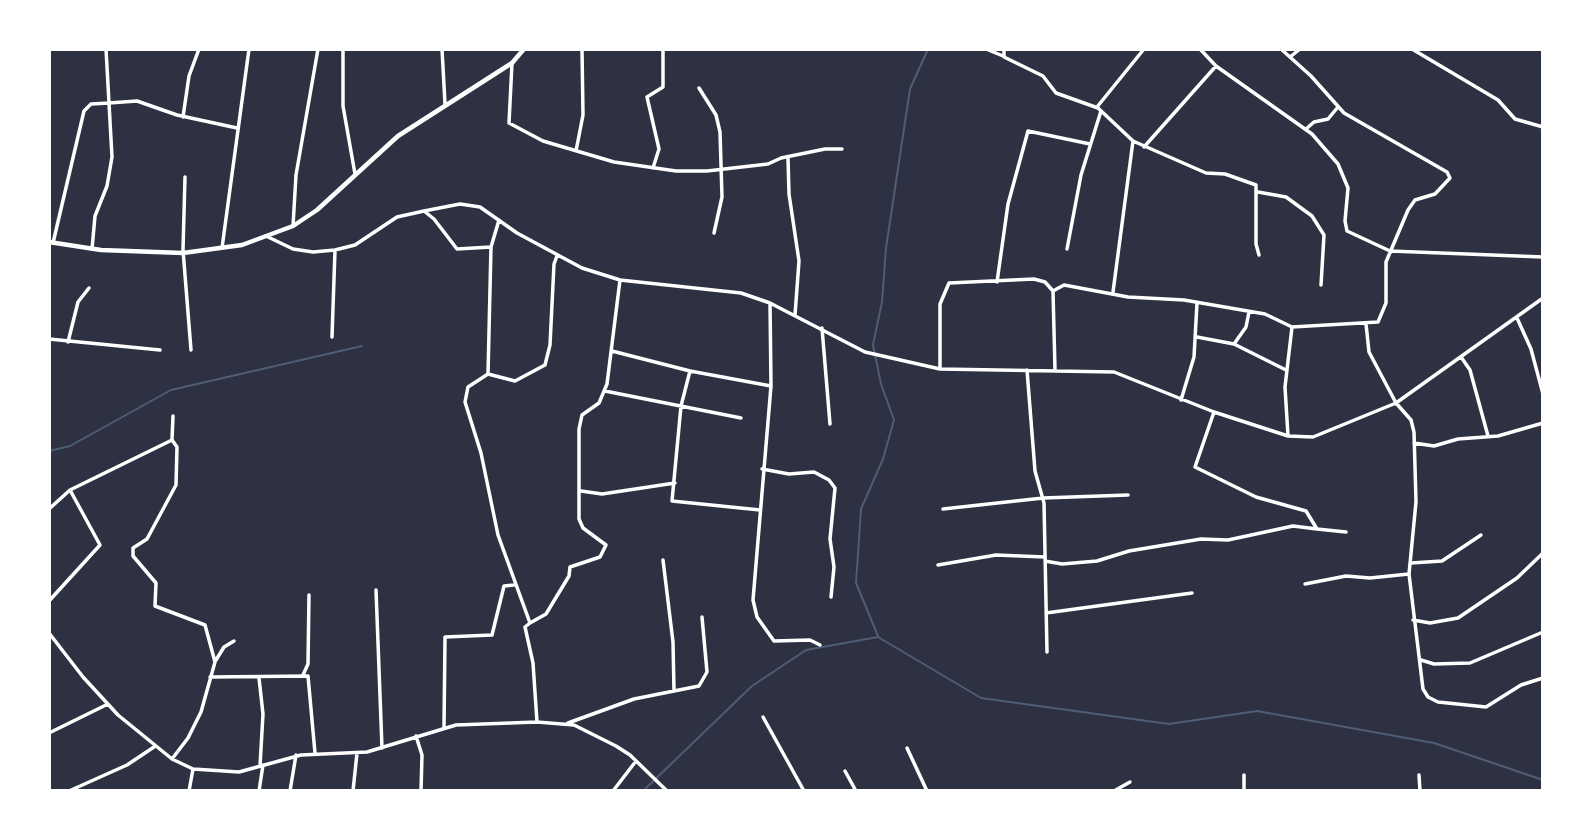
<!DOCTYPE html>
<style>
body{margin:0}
#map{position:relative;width:1592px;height:840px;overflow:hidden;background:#2d3142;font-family:Helvetica,sans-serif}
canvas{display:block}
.frame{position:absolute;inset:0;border:51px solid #fff;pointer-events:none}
</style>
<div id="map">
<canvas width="1592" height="840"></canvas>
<div class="frame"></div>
</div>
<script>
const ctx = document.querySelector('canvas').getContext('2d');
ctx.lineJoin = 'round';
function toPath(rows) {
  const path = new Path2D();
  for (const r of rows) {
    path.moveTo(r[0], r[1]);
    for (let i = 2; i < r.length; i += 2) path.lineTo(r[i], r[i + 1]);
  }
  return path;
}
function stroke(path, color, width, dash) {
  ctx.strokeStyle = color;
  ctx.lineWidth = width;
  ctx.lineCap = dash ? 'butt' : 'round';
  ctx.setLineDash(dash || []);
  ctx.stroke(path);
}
stroke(toPath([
 [49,451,70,446,171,390,362,346],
 [878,636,856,583,861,509,883,459,894,420,881,384,873,345,882,302,886,248,910,89,928,49],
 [643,791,752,686,806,650,878,637,981,698,1169,724,1257,711,1434,743,1543,780]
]), '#4f5d75', 2);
stroke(toPath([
 [343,49,343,106,355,174],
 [344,49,393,49],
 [442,49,445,104],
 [986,49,1003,56],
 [1004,49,1004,57,1043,76,1056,93,1098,108,1133,141,1206,173,1225,174,1256,185,1256,244,1259,255],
 [1200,49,1216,66,1312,134,1338,164,1348,188,1345,221,1347,231,1390,251,1543,257],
 [1412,49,1498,100,1515,119,1543,127],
 [1290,57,1300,49],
 [512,63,509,123,543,141,614,162,676,171,707,171,768,164,781,158,825,149,842,149],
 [699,88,716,115,720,132,722,197,714,233],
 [1097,107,1144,49],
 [183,117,189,76,199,49],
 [1306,129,1314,122,1328,119,1338,107],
 [1144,147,1216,66],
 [576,151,583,115,582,49],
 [788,158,789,194,799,261,795,315],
 [1543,160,1543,165],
 [653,168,659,149,647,97,663,87,663,49],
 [185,177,183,250,191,350],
 [1258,192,1286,197,1312,216,1324,235,1321,285],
 [424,211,460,204,480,207,517,233,582,268,620,280,741,293,770,303,865,352,940,369,1114,372,1214,412,1288,436,1313,437,1396,403,1543,298],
 [499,220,491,247,488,374,468,387,465,402,481,453,498,535,530,623,525,627,533,663,537,722],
 [293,226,296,175,318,49],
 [266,236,293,249,313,252,335,250,355,245,397,217,424,211,434,219,457,249,491,247],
 [1543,237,1543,245],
 [53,243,84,111,91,104,109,103,106,49],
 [222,248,249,49],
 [92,249,95,216,107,186,112,157,109,103,137,101,177,115,237,128],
 [1067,249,1081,175,1101,111],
 [997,282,1008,204,1028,131,1090,144],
 [1053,291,1064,285,1128,297,1184,300,1265,314,1292,327,1378,322,1386,303,1386,262,1408,210,1415,200,1435,194,1450,178,1447,172,1344,113,1311,76,1281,49],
 [1113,292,1133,141],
 [770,303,771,386,753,600,757,617,774,641,810,640,820,645],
 [1517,318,1531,349,1543,394],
 [1366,324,1369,352,1396,403,1411,420,1414,432,1416,502,1409,574,1423,689,1428,697,1438,702,1486,707,1521,685,1543,678],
 [822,328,830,424],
 [332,337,335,250],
 [1197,337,1234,344,1286,370],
 [49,339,160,350],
 [68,342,78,302,89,288],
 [1234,344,1246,327,1249,312],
 [612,351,690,371,771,386],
 [1461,357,1470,370,1488,436],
 [940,369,940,304,949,283,1034,279,1045,282,1053,291,1055,370],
 [1027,370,1035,471,1044,503,1047,652],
 [690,371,681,406,672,501,760,510],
 [488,374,515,381,545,365,550,345,554,264,557,256],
 [605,391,741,418],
 [1181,400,1194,357,1197,303],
 [1214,412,1195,467,1256,497,1306,511,1317,529,1346,532],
 [1288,436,1285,387,1292,327],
 [1414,443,1434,446,1458,439,1498,436,1543,423],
 [762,469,789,474,814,472,829,480,835,488,830,539,834,567,831,597],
 [581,491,602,494,675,483],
 [49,509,70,490,172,440],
 [943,509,1043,498,1128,495],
 [663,560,673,642,674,691],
 [1045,561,1062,564,1097,561,1129,551,1201,539,1228,540,1293,526,1317,529],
 [1411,563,1442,561,1481,535],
 [938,565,996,555,1045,557],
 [1305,584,1346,576,1370,578,1409,574],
 [376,590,382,748],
 [49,601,100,545,70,490],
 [1046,613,1192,593],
 [1413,620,1430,623,1458,618,1517,578,1543,553],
 [530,623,546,614,569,576,570,567,600,557,606,545,583,528,579,519,579,429,582,415,599,403,607,384,620,280],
 [49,633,83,677,118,715,172,759,193,769,239,772,301,755,367,752,456,725,537,722,574,725,616,746,630,755,667,791],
 [216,660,224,647,234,641],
 [1421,660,1434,664,1470,663,1543,632],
 [303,675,308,664,309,595],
 [210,677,308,676,315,753],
 [259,678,263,714,260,766],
 [763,717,804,791],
 [568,723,634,699,699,686,707,672,702,617],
 [444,727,445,637,492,635,504,586,514,585],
 [49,733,108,704],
 [416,736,422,755,421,791],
 [907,748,927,791],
 [172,759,188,738,201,712,215,662,205,625,155,606,156,583,133,556,133,548,147,539,176,485,177,447,172,440,173,416],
 [845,771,856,791],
 [1419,775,1420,791],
 [69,791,127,765,154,747],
 [189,791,193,769],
 [259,791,263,765],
 [290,791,296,755],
 [353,791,357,753],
 [613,791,636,761],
 [1114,791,1130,782],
 [1244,791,1244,775]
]), '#fff', 3.5);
stroke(toPath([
 [49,242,101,250,183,253,242,245,293,226,317,210,398,136,512,63,524,49]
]), '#fff', 4.5);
</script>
